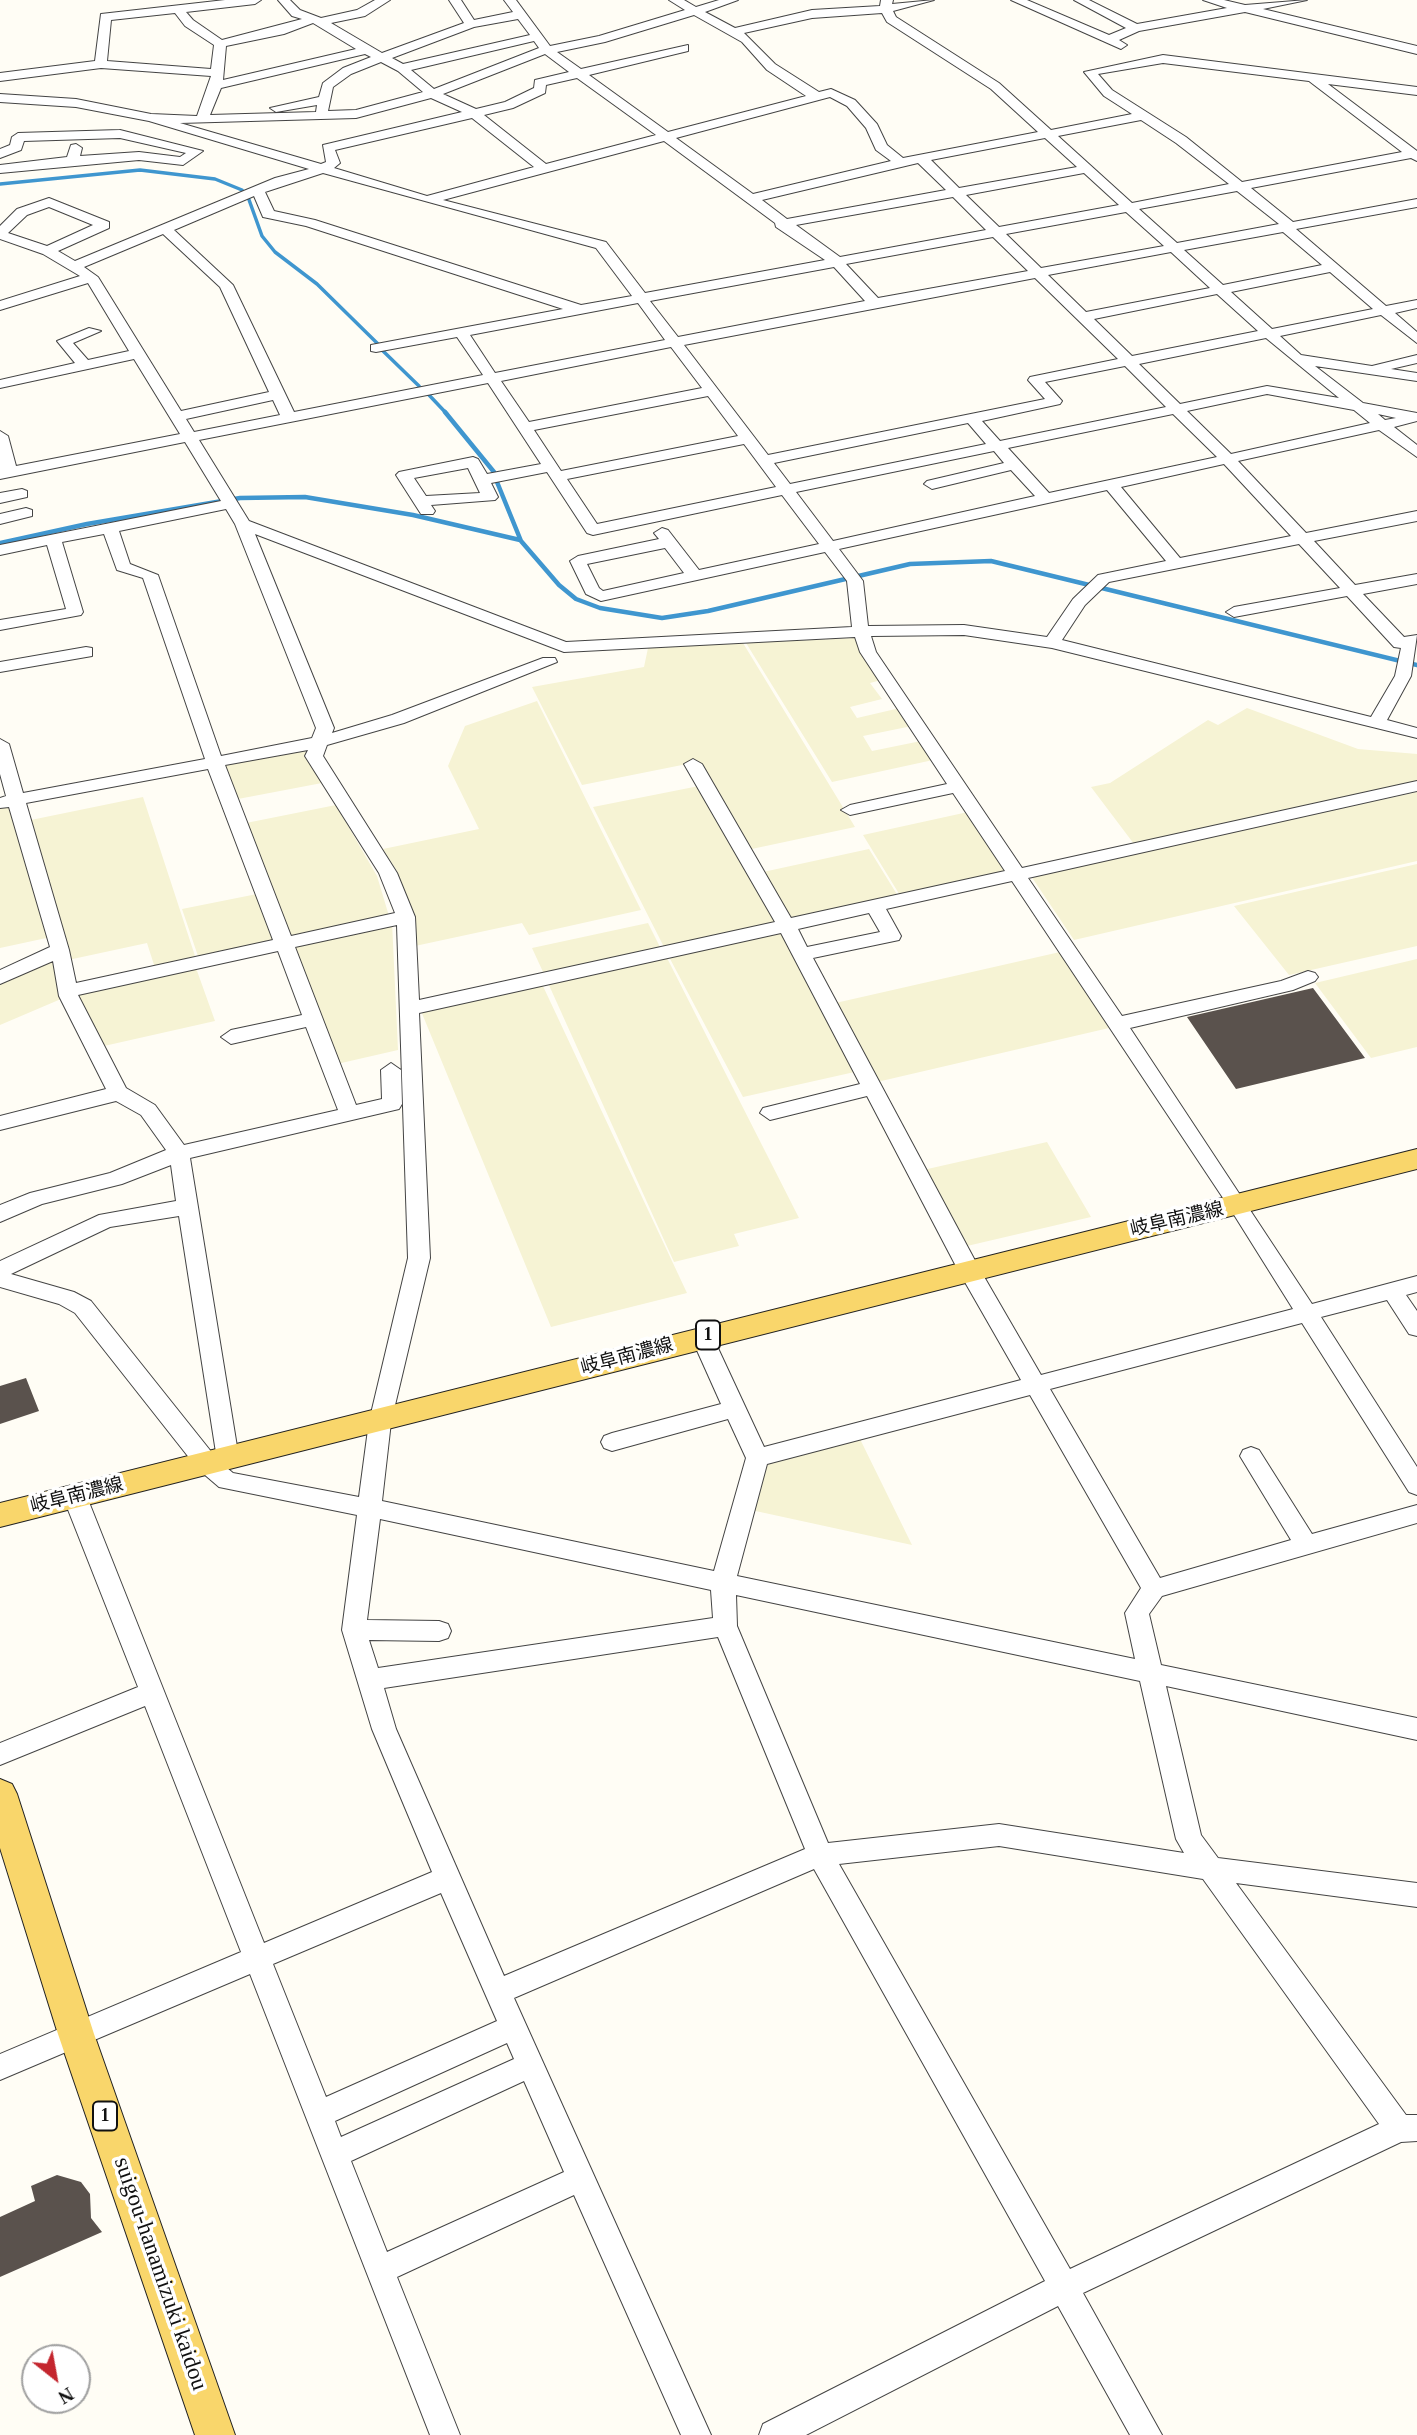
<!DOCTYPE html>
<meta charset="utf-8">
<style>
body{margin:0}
#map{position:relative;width:1417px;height:2435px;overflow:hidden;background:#fffdf5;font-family:"Times New Roman",serif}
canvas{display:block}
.north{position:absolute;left:21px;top:2344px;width:70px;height:70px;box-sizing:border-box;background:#fff;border:2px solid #a0a0a0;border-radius:50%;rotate:149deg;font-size:19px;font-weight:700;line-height:28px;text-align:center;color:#111}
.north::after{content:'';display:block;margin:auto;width:24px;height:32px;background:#c4262e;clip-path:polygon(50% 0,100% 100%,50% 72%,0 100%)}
</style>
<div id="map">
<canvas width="1417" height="2435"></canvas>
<div class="north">N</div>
</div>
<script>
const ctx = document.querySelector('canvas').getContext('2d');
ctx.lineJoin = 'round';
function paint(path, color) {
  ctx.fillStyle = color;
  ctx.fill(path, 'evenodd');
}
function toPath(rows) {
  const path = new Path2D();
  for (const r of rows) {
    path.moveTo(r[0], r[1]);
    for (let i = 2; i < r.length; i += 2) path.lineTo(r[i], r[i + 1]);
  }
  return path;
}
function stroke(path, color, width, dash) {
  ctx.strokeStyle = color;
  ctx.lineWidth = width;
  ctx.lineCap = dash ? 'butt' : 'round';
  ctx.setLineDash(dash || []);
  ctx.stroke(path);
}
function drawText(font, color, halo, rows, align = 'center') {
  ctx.font = font + ' "Times New Roman","Noto Sans JP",serif';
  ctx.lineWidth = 7;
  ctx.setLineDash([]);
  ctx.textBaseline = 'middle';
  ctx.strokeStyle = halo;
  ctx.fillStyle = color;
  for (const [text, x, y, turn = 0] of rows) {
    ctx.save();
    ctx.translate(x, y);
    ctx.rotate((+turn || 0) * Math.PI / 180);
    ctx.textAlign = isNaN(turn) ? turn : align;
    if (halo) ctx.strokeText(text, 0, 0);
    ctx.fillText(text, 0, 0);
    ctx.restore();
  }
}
paint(toPath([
 [856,638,881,680,870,683,882,699,850,707,857,718,900,708,912,726,863,736,872,751,921,741,933,760,832,782,746,643],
 [743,643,855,827,747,850,697,762,582,785,532,687,644,667,648,648],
 [537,701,641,910,529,935,522,923,415,946,413,920,397,871,383,849,479,829,448,766,465,726],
 [1247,708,1358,749,1417,754,1417,782,1134,844,1091,787,1110,783,1208,720,1218,725],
 [304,749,322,783,238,799,222,764],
 [699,786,780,922,665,949,593,807],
 [1417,792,1417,861,1074,940,1031,876],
 [143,797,196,959,155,968,147,943,68,960,26,821],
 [14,803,51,937,0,948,0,806],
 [336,805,377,876,389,916,289,938,246,823],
 [968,812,1008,873,901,897,863,835],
 [869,849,898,896,792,920,763,872],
 [1417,864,1417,946,1289,975,1234,906],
 [262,893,280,941,199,959,182,909],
 [392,922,398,1050,337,1064,291,944],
 [648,923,661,949,544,974,532,948],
 [784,929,859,1071,743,1097,668,955],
 [1060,952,1109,1028,877,1082,831,1004],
 [56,955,61,999,0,1025,0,981],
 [666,956,799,1218,734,1234,739,1246,674,1262,548,983],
 [1417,959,1417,1047,1371,1058,1315,983],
 [196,968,215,1021,104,1046,77,993],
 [542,984,687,1293,551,1327,421,1011],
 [1047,1142,1091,1217,967,1246,923,1170],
 [859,1437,912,1545,751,1510,763,1461]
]), '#f6f3d4');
stroke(toPath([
 [0,184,140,170,215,179,242,190],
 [248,197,262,236,275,252,317,284,378,344],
 [382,350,419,386],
 [429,395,447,414]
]), '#3f96cf', 3.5);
stroke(toPath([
 [445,412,494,472],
 [497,482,521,541,559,585,576,599,600,608,662,618,708,611,910,564,991,561,1417,665],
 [0,543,87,524,240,498,305,497,413,515,520,540]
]), '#3f96cf', 4.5);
paint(toPath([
 [1313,988,1365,1058,1236,1089,1187,1017],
 [26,1378,39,1411,0,1424,0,1386],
 [57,2175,81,2182,90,2194,91,2218,102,2232,0,2277,0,2217,35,2201,31,2186]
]), '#5a524d');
const minor = toPath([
 [225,0,261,0,255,4,186,12,193,20,222,40,302,19,292,16,278,0,290,0,300,10,321,18,357,10,375,0,390,0,365,16,331,23,382,53,464,23,449,0,461,0,474,20,513,12,504,0,516,0,550,46,599,36,685,10,669,0,684,0,696,7,719,0,738,0,705,12,735,28,812,10,880,6,881,0,893,0,892,4,934,0,893,11,896,17,999,83,1051,130,1132,114,1104,96,1084,72,1163,55,1417,87,1417,95,1328,84,1417,151,1417,161,1411,158,1251,188,1293,222,1417,199,1417,207,1296,229,1386,306,1417,300,1417,308,1395,313,1417,332,1417,343,1381,315,1280,336,1301,355,1372,366,1417,355,1417,363,1391,369,1417,373,1417,381,1315,366,1363,403,1417,413,1417,421,1394,427,1417,445,1417,457,1379,430,1238,461,1306,533,1417,511,1417,521,1314,541,1355,585,1417,574,1417,584,1363,594,1404,637,1417,635,1411,676,1387,720,1417,728,1417,738,1052,648,964,635,871,636,876,652,1022,868,1417,781,1417,791,1028,878,1122,1016,1281,981,1308,971,1315,973,1318,977,1315,981,1293,990,1130,1028,1312,1304,1417,1276,1417,1292,1406,1295,1417,1311,1417,1336,1409,1334,1387,1300,1321,1317,1417,1467,1417,1495,1409,1492,1302,1323,1050,1389,1160,1578,1291,1540,1240,1456,1243,1450,1251,1447,1259,1450,1312,1534,1417,1505,1417,1523,1162,1596,1149,1614,1161,1665,1417,1718,1417,1740,1166,1686,1201,1835,1218,1858,1417,1883,1417,1907,1236,1883,1406,2115,1417,2115,1417,2141,1401,2142,1083,2293,1162,2435,1130,2435,1058,2306,806,2435,759,2435,763,2424,1045,2281,814,1869,514,1998,711,2435,681,2435,574,2195,397,2277,460,2435,430,2435,250,1974,0,2080,0,2054,241,1952,145,1706,0,1765,0,1743,138,1687,63,1497,67,1491,75,1488,83,1491,87,1497,264,1943,432,1872,372,1729,342,1630,357,1515,219,1487,198,1469,75,1313,59,1304,0,1287,0,1261,99,1215,176,1201,171,1165,122,1184,42,1204,0,1222,0,1205,30,1193,110,1173,166,1150,141,1115,116,1101,0,1130,0,1116,106,1089,59,996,53,961,0,984,0,970,50,947,9,807,0,808,0,798,6,796,0,774,0,739,9,744,23,793,205,759,143,578,117,570,104,534,62,542,83,612,81,615,0,630,0,620,66,609,47,545,0,555,0,545,221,501,185,442,0,479,0,431,8,436,16,466,180,434,134,359,0,388,0,380,75,363,57,341,89,328,101,331,73,343,88,360,129,351,88,283,0,310,0,301,80,276,43,254,0,239,0,226,17,209,49,198,109,222,109,228,58,251,75,261,275,178,309,169,149,121,76,107,0,102,0,94,76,99,151,114,197,116,211,76,101,68,0,81,0,73,95,61,101,14,225,0],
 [175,13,185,26,214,45,211,69,107,61,111,20,175,13],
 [882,13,887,22,991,89,1038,132,903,158,887,145,877,124,855,100,831,89,819,92,775,64,744,33,812,18,882,13],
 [694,15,742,42,767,70,806,96,668,132,589,75,688,51,688,45,581,69,557,52,605,42,694,15],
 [518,19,530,35,403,64,392,58,474,27,518,19],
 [313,23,356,49,223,80,226,46,284,34,313,23],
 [534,41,539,48,434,89,411,70,534,41],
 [365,54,371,57,343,68,323,83,319,97,270,108,276,112,317,105,316,112,210,115,221,88,365,54],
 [545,54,569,72,535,80,534,88,505,102,476,109,443,94,545,54],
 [381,62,398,71,423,92,356,110,328,111,333,87,351,74,381,62],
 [1163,63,1309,81,1402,152,1242,182,1186,137,1112,90,1098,74,1163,63],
 [577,78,656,135,546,164,484,115,513,108,545,93,546,85,577,78],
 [830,97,847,106,866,128,876,150,891,161,753,194,676,138,830,97],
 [431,98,462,112,323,145,326,162,321,164,180,123,356,118,431,98],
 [472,118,534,167,427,196,334,168,340,163,335,150,472,118],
 [1141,120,1176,143,1229,184,1132,203,1058,136,1141,120],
 [1045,138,1077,167,959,188,931,160,1045,138],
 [664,141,775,223,776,227,825,260,645,293,606,242,443,200,664,141],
 [918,163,946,190,787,219,762,200,918,163],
 [323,173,596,248,632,296,581,305,315,220,274,211,265,192,323,173],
 [1084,173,1119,205,999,227,966,195,1084,173],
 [1237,191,1279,224,1177,243,1139,209,1237,191],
 [254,196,263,217,306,226,563,309,371,345,371,351,376,352,457,337,483,375,294,412,233,285,174,230,254,196],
 [953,197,986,230,840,257,796,225,953,197],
 [49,207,93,225,47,246,8,233,27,215,49,207],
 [1126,212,1164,246,1041,268,1006,234,1126,212],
 [1283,232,1322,265,1223,285,1184,250,1283,232],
 [163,234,220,287,269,392,181,411,98,277,84,267,163,234],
 [993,237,1028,271,878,298,846,264,993,237],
 [1171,252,1210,288,1086,312,1048,275,1171,252],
 [834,267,865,301,678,337,650,301,834,267],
 [1330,272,1373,309,1272,329,1231,292,1330,272],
 [1035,278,1118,359,1030,377,1028,380,1045,399,768,455,684,345,1035,278],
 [1217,294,1258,331,1132,356,1094,319,1217,294],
 [638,303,665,340,495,373,470,335,638,303],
 [1266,338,1339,398,1267,386,1180,404,1139,364,1266,338],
 [671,347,702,388,529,422,501,381,671,347],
 [1125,366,1166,407,1000,441,982,421,1060,404,1062,401,1045,382,1125,366],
 [488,383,541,464,487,474,478,459,473,457,399,472,396,475,421,514,433,514,435,511,431,505,495,500,498,497,491,483,547,472,587,533,593,535,782,495,819,544,699,570,668,530,662,528,654,533,659,539,578,556,570,561,586,594,601,601,825,552,847,581,852,627,566,642,249,521,199,440,488,383],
 [1267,394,1354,410,1370,423,1231,454,1187,411,1267,394],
 [708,396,738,436,561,471,534,430,708,396],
 [273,400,280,415,194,432,186,419,273,400],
 [1173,414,1217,457,1049,493,1008,448,1173,414],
 [1378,414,1396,418,1385,420,1378,414],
 [968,423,986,444,790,484,774,463,968,423],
 [744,444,776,487,597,524,567,479,744,444],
 [994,451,1004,463,927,481,924,484,932,489,1011,470,1035,496,833,541,796,492,994,451],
 [1224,464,1291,536,1180,558,1121,487,1224,464],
 [468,468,480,493,426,496,414,478,468,468],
 [1107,490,1166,561,1098,575,1073,599,1047,637,964,625,868,626,863,581,839,549,1107,490],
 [226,509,235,524,316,728,312,738,221,756,158,575,130,564,119,531,226,509],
 [255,534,564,652,855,637,860,652,947,784,850,805,841,810,850,815,953,793,1005,871,791,918,702,764,693,759,684,764,775,922,419,1000,415,917,397,873,323,756,327,745,404,723,557,662,555,658,543,658,392,715,332,733,334,728,255,534],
 [1299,544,1340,588,1234,607,1226,612,1234,617,1347,596,1394,647,1401,648,1395,676,1371,717,1062,640,1085,605,1109,582,1299,544],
 [665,548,684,573,603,591,599,588,587,564,665,548],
 [308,750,305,756,379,873,395,913,291,936,225,765,308,750],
 [208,769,273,940,76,983,69,950,26,803,208,769],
 [1012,881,1231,1210,1293,1309,1041,1375,979,1268,813,958,899,940,901,936,886,909,1012,881],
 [869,913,880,932,807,947,798,929,869,913],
 [397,925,408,1258,369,1422,359,1497,233,1473,227,1468,236,1465,239,1459,190,1158,399,1109,402,1104,401,1070,391,1063,381,1070,382,1099,356,1105,295,947,397,925],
 [781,933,860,1084,763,1108,760,1113,770,1120,867,1096,958,1270,1021,1380,764,1447,710,1331,694,1331,691,1337,721,1404,612,1433,604,1436,601,1442,604,1448,612,1451,728,1419,746,1458,714,1571,382,1501,391,1422,430,1258,419,1013,781,933],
 [278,951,302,1015,231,1030,221,1037,231,1044,306,1027,338,1110,184,1145,155,1105,126,1088,78,995,278,951],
 [179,1216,217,1459,91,1301,74,1292,11,1274,110,1227,179,1216],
 [1030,1395,1141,1588,1125,1613,1135,1659,737,1576,767,1464,1030,1395],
 [380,1519,711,1590,713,1618,378,1668,369,1640,439,1641,448,1638,451,1631,448,1624,439,1621,367,1620,380,1519],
 [736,1595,1140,1681,1176,1839,1184,1853,999,1824,828,1843,737,1626,736,1595],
 [718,1637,805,1849,504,1976,396,1729,384,1688,718,1637],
 [999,1846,1203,1879,1379,2124,1070,2269,839,1864,999,1846],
 [441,1893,497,2021,326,2097,273,1964,441,1893],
 [507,2043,514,2059,341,2137,335,2121,507,2043],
 [524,2081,564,2172,387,2252,351,2161,524,2081],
 [1011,0,1027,0,1109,35,1126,28,1074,0,1089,0,1137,24,1227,8,1203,0,1224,0,1245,5,1307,0,1263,9,1417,46,1417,54,1245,12,1139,31,1119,40,1127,45,1121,49,1011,0],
 [120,130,203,151,183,165,139,160,0,173,0,165,67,157,71,145,76,144,82,148,80,156,139,152,180,157,186,153,120,138,24,141,21,150,0,158,0,149,10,145,12,137,18,133,120,130],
 [22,489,27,491,27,497,0,503,0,493,22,489],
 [26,508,32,510,32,516,0,524,0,514,26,508],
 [86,647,92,648,92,656,0,672,0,662,86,647]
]);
const major = toPath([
 [1417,1149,1417,1169,0,1527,0,1503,1417,1149],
 [0,1779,12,1784,17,1794,94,2034,235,2435,195,2435,58,2034,0,1848,0,1779]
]);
stroke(minor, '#444', 2);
stroke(major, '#222', 2);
paint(minor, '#fff');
paint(major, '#f9d66b');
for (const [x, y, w] of [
 [708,1335,24],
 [105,2116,24]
]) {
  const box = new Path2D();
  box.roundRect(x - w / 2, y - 14.5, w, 29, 5);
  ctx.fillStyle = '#fff';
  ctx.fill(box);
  stroke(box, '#111', 2);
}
drawText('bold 18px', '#111', null, [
 ["1",708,1335],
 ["1",105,2116]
]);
drawText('19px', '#111', '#fff', [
 ["岐阜南濃線",1177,1220,-13],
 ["岐阜南濃線",627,1357,-15],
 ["岐阜南濃線",77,1496,-14]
]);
drawText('23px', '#111', '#fff', [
 ["suigou-hanamizuki kaidou",160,2274,71]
]);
</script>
